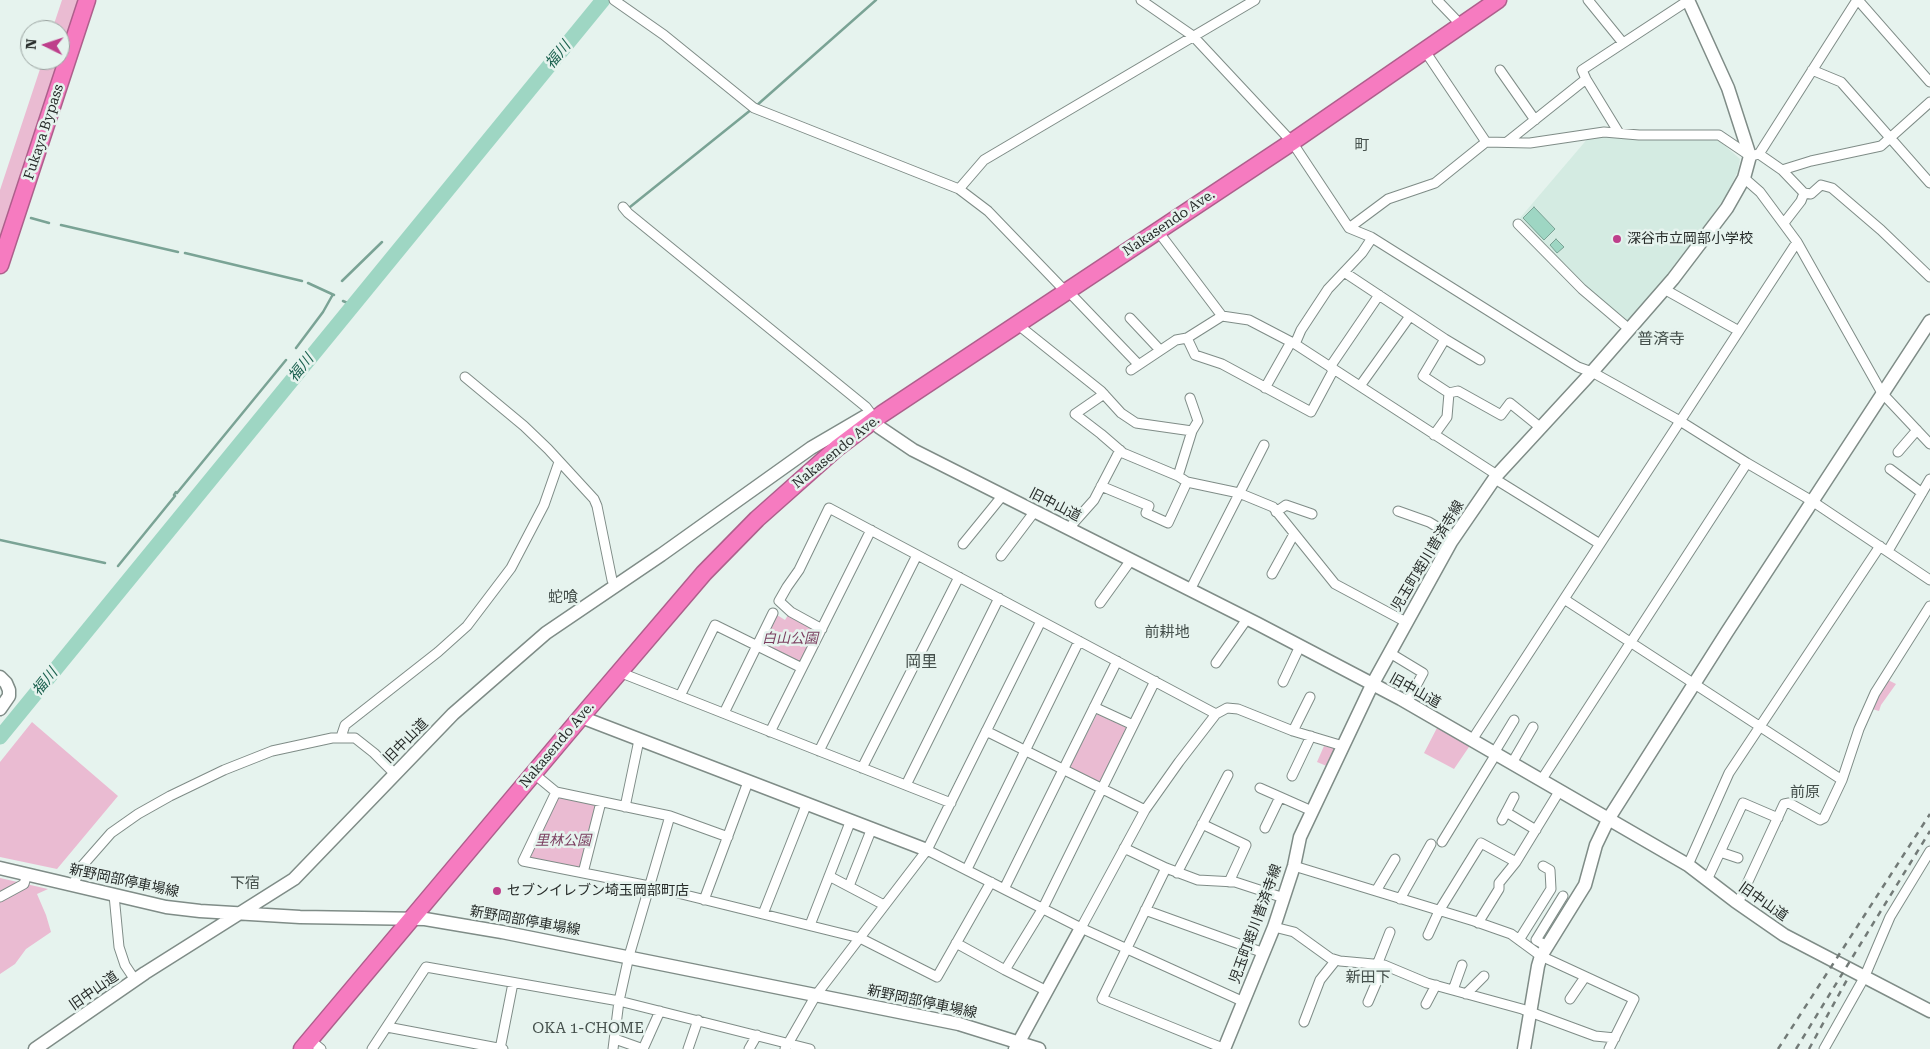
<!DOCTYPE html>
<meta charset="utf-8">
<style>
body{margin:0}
#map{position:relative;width:1930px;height:1049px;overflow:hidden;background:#e6f3ee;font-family:"Roboto Serif",serif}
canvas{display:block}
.north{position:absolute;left:20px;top:20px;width:50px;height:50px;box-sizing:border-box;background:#e6f3ee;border:1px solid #9aa3a0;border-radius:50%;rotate:274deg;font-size:14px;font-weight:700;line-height:20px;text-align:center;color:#272c2a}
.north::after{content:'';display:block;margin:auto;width:18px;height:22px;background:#be3f8b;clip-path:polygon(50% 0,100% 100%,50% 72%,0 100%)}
</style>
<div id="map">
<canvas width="1930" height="1049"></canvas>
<div class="north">N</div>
</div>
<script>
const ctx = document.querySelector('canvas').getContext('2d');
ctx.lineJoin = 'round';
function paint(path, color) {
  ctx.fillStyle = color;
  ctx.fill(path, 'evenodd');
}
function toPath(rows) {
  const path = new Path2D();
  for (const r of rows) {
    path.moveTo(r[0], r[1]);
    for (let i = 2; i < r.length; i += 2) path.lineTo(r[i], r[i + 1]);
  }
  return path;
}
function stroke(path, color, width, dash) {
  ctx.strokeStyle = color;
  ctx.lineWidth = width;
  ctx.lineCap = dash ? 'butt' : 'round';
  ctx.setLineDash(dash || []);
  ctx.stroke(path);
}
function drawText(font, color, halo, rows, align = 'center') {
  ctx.font = font + ' "Roboto Serif","Noto Sans JP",serif';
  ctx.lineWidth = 5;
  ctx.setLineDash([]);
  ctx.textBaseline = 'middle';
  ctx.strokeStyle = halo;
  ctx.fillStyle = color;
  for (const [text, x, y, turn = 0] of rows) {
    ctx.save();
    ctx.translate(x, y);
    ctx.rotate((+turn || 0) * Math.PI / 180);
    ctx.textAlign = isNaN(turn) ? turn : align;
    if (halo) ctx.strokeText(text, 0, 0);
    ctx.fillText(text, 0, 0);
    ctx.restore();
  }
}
paint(toPath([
 [1603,136,1715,137,1740,159,1738,171,1726,196,1680,260,1628,322,1588,291,1520,218,1589,137]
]), '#d4ebe2');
paint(toPath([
 [62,0,80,0,60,60,60,30,52,30],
 [43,60,60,60,0,242,0,190],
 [777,615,785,620,788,615,817,631,800,664,761,645],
 [1886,679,1896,684,1881,705,1879,711,1872,709],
 [1097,714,1127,728,1099,784,1069,768],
 [32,722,118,796,57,869,0,857,0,762],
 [1438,726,1471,744,1454,769,1424,753],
 [1324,746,1338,749,1329,767,1317,762],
 [560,798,594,804,596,808,580,869,529,859,557,799],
 [0,878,48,889,37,894,46,915,51,932,26,949,15,964,0,974]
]), '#eabbd2');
const water = toPath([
 [1534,207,1555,229,1544,240,1523,218,1534,207],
 [1556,239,1564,247,1557,253,1550,245,1556,239]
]);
paint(water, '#9ed6c3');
stroke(water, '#7aa395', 1);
stroke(toPath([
 [756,106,876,0],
 [630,207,752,109],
 [31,218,49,223],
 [61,225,178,252],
 [185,253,302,281],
 [342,281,382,242],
 [308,283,334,295],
 [343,301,352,305],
 [296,348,323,312,332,296],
 [0,540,105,563],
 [118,566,175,496,174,495,176,492,177,493,286,360]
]), '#7aa395', 2.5);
stroke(toPath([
 [0,737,603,0]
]), '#9ed6c3', 15);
const street = toPath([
 [614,0,664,35,754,108,959,189,988,211,1066,292],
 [1141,0,1193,36,1292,142,1349,228,1371,237,1406,259,1578,367,1592,372,1680,421,1747,463,1812,501,1930,580],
 [1437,0,1461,25],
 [1588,0,1623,43],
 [1858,0,1930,82],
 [1425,51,1486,142],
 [1500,70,1535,120],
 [1812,70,1841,82,1930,183],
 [1586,79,1582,70,1689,0],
 [1507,142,1586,79,1619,133],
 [1759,154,1782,170,1804,193,1801,201,1784,223],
 [1782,170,1811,161,1881,146,1930,102],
 [1744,178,1760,192,1797,242,1882,393,1930,444],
 [959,189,984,160,1255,0],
 [1804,193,1811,194,1821,185,1832,188,1881,230,1930,277],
 [623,207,628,213,866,407,875,419],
 [1518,224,1582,289,1629,329],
 [1349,228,1388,199,1435,183,1486,142,1530,143,1604,132,1639,135,1719,135,1750,156,1759,154,1857,0],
 [1157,230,1222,316,1249,320,1295,344,1497,475],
 [1344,272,1445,339,1480,360],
 [1664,289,1739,331],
 [1068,291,1138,364],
 [1222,316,1187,338,1195,355,1222,364,1311,412,1334,369],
 [1130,318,1160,350],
 [1017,324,1101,391,1121,413,1136,423,1192,431,1178,476,1123,453,1101,434,1075,414,1104,394],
 [1445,339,1423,376,1449,393,1458,391,1501,415,1510,403,1541,428],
 [1295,344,1301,330,1328,289,1362,253,1372,238],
 [1330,367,1379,295],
 [1131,370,1176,340,1187,338],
 [465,377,524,426,548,449,594,499,597,506,612,580,615,586],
 [1360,386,1410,316],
 [1265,388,1291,342],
 [1190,398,1198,421,1192,431],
 [1434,435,1447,417,1449,393],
 [1898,452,1917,430],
 [1890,469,1922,493],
 [1178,476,1187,482,1239,493,1273,507,1335,584,1406,622],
 [1495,479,1600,544],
 [1101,486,1149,506,1146,513,1168,523,1187,482],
 [1398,511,1429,522,1454,537],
 [1276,512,1286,505,1312,514],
 [1069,528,1094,500,1120,450],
 [963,544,1003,495],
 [1888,551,1930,479],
 [1001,556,1035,511],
 [1272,574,1294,534],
 [1190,590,1264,445],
 [1564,599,1842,780],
 [1100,603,1131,560],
 [822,629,791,612,779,601,787,587,799,570,829,508,1216,714],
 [1390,653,1423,673,1407,703],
 [1216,663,1247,619],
 [619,672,951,803],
 [1283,682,1300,646],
 [680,696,715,625,802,668],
 [1094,707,1133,725],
 [724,713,773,613],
 [986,731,1145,810],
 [1293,731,1310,697],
 [770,732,871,530],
 [341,737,345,725,438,652,467,626,511,568,544,505,559,462],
 [1472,740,1797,242],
 [819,751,917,555],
 [1494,753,1514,720],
 [1512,763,1533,727],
 [862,768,959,577],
 [533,773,556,792,670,816,728,837],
 [1292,776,1311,736],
 [1542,779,1747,463],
 [906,785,999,598],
 [1260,788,1312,811],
 [556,792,523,861,649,886,860,938,937,977,991,882],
 [625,807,639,740],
 [1506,812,1536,830],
 [1502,820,1514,797],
 [1202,824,1246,845,1229,882],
 [1265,828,1280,797],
 [1442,842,1496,754],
 [1124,848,1166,868,1198,880,1235,882,1284,898],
 [927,850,1081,928,1244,1002],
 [1720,852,1738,858],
 [1688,865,1729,773,1880,546],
 [1294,866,1474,921,1511,934,1541,956,1634,999,1609,1049],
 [1166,868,1102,999,1225,1049],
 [967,869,1079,641],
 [583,873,601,802],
 [1177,873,1228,775],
 [829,876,884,905],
 [1707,880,1743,803,1778,818],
 [73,885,82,866,111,833,138,814,170,796,224,770,272,751,332,738,355,738,374,753,394,773],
 [849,886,872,828],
 [1004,889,1117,661],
 [1376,891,1395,859],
 [114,895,119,947,125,965,135,980],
 [0,897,24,884,27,874],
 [1400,899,1431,844],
 [704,900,748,782],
 [1738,903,1784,804,1789,803,1820,820,1824,818,1842,780,1859,729,1875,693,1930,606],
 [1145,910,1264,953],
 [763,914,807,803],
 [1478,923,1499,889,1499,883,1516,862],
 [810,925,851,820],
 [1274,927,1294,932,1330,958,1340,961,1384,965,1427,983,1522,1009,1595,1036,1615,1038],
 [1081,928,1145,810,1179,762,1216,714,1227,708,1238,709,1293,731,1343,746],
 [1428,935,1439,911,1481,843,1516,862,1560,790],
 [1519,940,1551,889,1550,870,1543,866],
 [956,943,1005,970,1043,908,1155,681],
 [1547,946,1536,940,1563,896],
 [1377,965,1390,932],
 [1005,970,1047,991],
 [1453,990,1462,965],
 [1466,994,1484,976],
 [1570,999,1585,977],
 [1368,1002,1384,965],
 [1426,1004,1436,985],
 [1304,1022,1320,980,1336,960],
 [387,1027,503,1049],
 [615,1039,643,1049],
 [310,1040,321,1049],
 [372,1049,426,967,619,1001,810,1049],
 [500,1049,513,983],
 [613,1049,619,1001,629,956,670,816],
 [643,1049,660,1011],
 [688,1049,698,1020],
 [749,1049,757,1035],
 [785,1049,816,995,927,850,1041,621],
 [1824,1049,1864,978,1890,917,1930,851]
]);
const secondary = toPath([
 [0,677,6,683,9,690,9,696,0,709],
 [581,717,927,850],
 [0,868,166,907,200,911,300,917,425,919,502,932,959,1024,1039,1049],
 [35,1049,145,973,294,879,453,714,546,633,661,555,811,448,864,417,869,416,875,419,879,427,913,450,1258,624,1401,699,1688,865,1735,901,1784,935,1930,1011],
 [1015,1049,1081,928],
 [1224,1049,1274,927,1294,866,1300,837,1372,685,1451,542,1497,475,1592,372,1673,279,1727,208,1744,178,1750,156,1728,88,1688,0],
 [1524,1049,1538,966,1541,956,1585,885,1596,845,1609,818,1727,632,1930,321]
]);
const highway = toPath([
 [0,265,87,0],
 [302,1049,581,717,704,573,757,519,837,448,882,414,1292,142,1498,0]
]);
stroke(street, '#7f8c87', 11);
stroke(secondary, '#7f8c87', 15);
stroke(highway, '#ae5f8c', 19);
stroke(street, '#fff', 9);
stroke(secondary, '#fff', 12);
stroke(highway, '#f67bc0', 16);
stroke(toPath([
 [1778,1049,1930,814],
 [1796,1049,1930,831],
 [1809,1049,1848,978]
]), '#727a77', 2.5, [6, 6]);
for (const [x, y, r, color] of [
 [1617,239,5,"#be3f8b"],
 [497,891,5,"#be3f8b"]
]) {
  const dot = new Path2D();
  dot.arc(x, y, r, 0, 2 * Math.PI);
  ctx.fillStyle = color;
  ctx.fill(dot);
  stroke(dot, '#e6f3ee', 2);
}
drawText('14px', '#272c2a', '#e6f3ee', [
 ["Fukaya Bypass",44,132,-72],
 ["Nakasendo Ave.",1169,223,-34],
 ["Nakasendo Ave.",836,452,-39],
 ["旧中山道",1055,505,27],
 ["児玉町蛭川普済寺線",1428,556,-59],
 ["旧中山道",1415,691,29],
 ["旧中山道",406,741,-45],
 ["Nakasendo Ave.",557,745,-50],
 ["新野岡部停車場線",124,881,12],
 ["旧中山道",1763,902,35],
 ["新野岡部停車場線",525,921,10],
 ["児玉町蛭川普済寺線",1256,924,-70],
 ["旧中山道",94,991,-35],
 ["新野岡部停車場線",922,1002,12]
]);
drawText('14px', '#272c2a', '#e6f3ee', [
 ["深谷市立岡部小学校",1627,239],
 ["セブンイレブン埼玉岡部町店",507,891]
], 'left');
drawText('italic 14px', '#7a3e5f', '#e6f3ee', [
 ["白山公園",790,639],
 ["里林公園",563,841]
]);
drawText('italic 15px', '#1e6351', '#e6f3ee', [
 ["福川",558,55,-51],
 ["福川",301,368,-51],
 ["福川",45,682,-51]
]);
drawText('15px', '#45504c', '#e6f3ee', [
 ["町",1362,146],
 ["蛇喰",563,598],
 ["前耕地",1167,633],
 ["前原",1805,793],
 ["下宿",245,884],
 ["新田下",1368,978],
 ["OKA 1-CHOME",588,1029]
]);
drawText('16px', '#45504c', '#e6f3ee', [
 ["普済寺",1661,339],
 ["岡里",921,662]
]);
</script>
